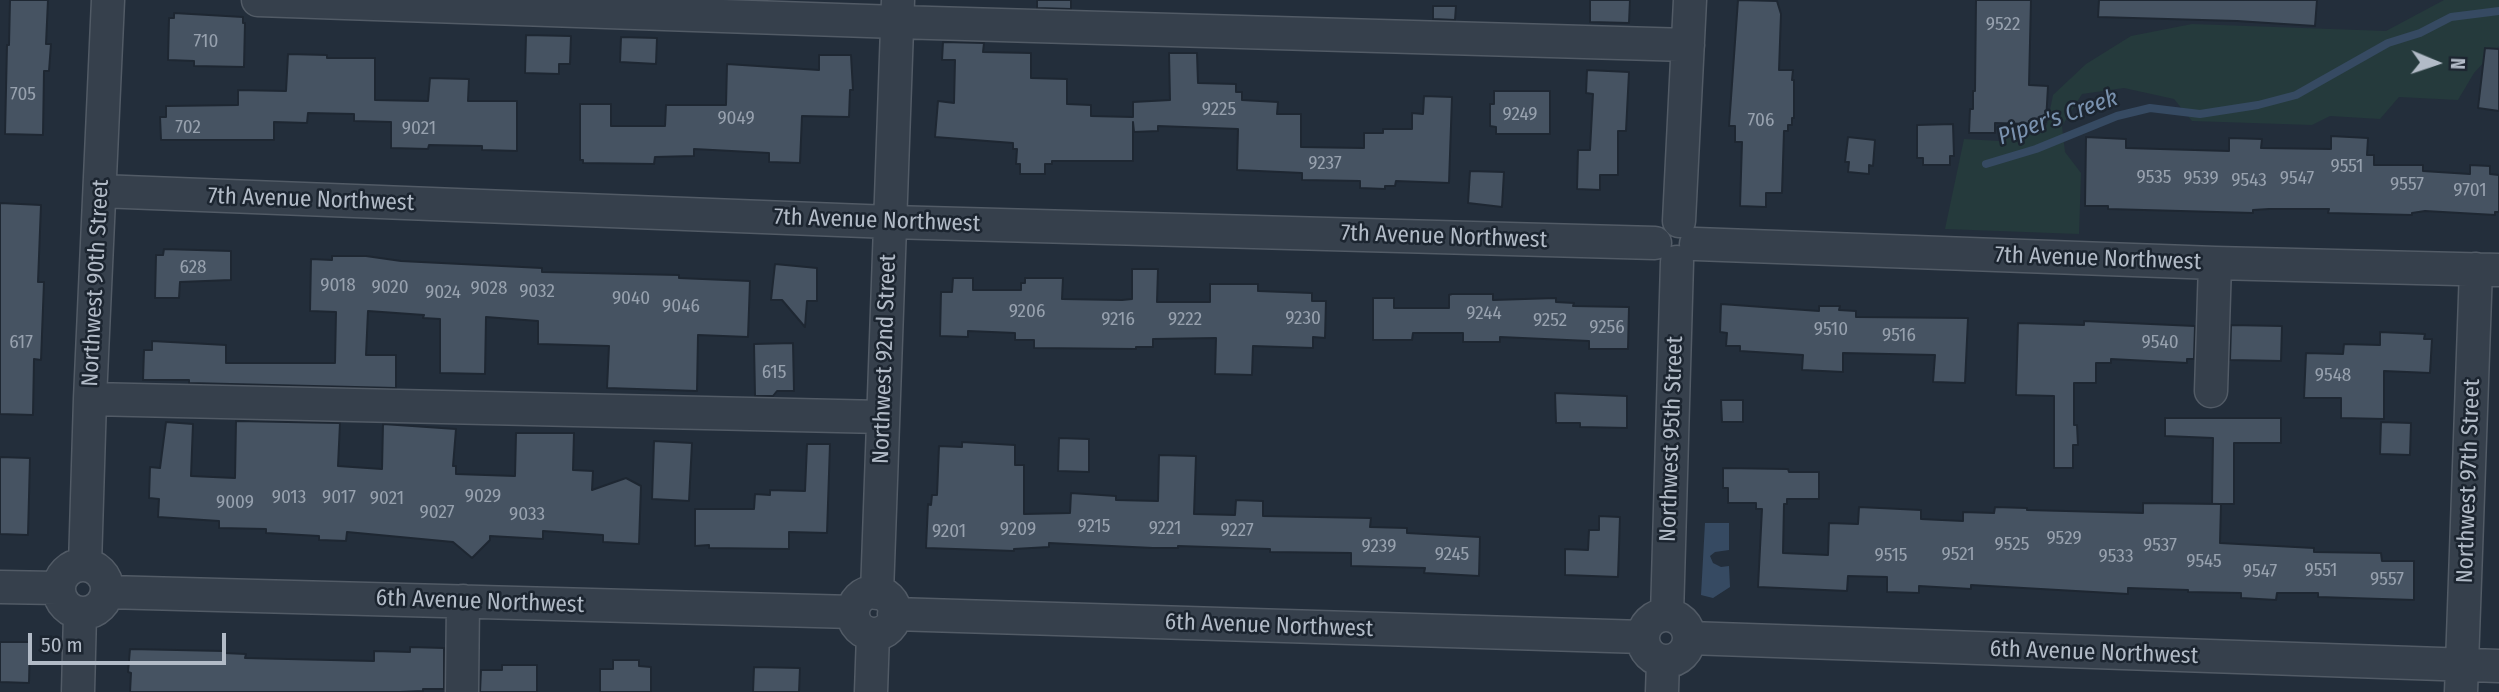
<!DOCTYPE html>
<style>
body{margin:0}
#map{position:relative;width:2499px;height:692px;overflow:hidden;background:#232e3b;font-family:"Fira Sans Condensed",sans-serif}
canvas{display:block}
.north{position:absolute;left:2401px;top:28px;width:70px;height:70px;-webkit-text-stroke:5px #1c2530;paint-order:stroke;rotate:92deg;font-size:19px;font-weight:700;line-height:28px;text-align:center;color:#b2bbc7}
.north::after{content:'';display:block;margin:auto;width:24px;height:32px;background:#b2bbc7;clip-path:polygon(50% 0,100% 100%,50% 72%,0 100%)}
.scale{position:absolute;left:28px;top:633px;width:198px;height:32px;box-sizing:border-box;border:4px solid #b2bbc7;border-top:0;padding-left:9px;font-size:21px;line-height:24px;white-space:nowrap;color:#b2bbc7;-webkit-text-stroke:5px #1c2530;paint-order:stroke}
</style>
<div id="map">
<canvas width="2499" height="692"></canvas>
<div class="north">N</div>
<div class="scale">50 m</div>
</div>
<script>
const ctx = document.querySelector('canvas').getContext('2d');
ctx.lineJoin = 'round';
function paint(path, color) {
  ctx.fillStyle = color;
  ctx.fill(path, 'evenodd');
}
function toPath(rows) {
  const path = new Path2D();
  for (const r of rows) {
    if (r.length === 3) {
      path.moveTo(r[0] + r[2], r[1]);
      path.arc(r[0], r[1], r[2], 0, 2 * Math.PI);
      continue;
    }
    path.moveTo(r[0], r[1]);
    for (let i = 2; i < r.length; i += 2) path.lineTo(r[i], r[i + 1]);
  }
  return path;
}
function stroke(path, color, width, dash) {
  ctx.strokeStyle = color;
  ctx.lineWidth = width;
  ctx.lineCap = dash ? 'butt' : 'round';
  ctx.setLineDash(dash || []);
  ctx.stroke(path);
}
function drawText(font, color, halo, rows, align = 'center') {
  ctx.font = font + ' "Fira Sans Condensed",sans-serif';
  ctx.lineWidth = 5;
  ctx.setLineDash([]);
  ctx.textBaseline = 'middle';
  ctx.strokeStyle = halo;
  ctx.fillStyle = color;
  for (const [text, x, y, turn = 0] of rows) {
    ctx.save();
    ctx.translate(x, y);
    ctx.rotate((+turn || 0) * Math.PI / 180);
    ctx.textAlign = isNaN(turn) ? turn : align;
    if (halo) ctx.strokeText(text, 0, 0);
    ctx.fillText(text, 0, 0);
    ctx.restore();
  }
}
paint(toPath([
 [2444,0,2499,0,2499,46,2474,73,2458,100,2399,97,2380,119,2330,116,2312,125,2192,121,2174,99,2124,88,2082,94,2062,126,2065,152,2081,173,2079,234,1945,229,1964,139,1999,141,2047,125,2053,95,2086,64,2131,36,2192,24,2386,31]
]), '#253a3c');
paint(toPath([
 [1705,523,1729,523,1729,550,1715,552,1710,556,1713,563,1721,567,1729,566,1730,587,1713,598,1701,595]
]), '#364a62');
stroke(toPath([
 [1986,164,2036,149,2117,116,2150,108,2200,114,2258,105,2296,95,2388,43,2420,33,2451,17,2499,11]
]), '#364a62', 8);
const building = toPath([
 [10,0,48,0,46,44,51,44,49,71,44,71,43,135,5,134,7,45,9,45,10,0],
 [1037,0,1071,0,1071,9,1037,8,1037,0],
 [1590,0,1630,0,1629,23,1590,22,1590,0],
 [1738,0,1777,1,1781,14,1779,70,1793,70,1792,80,1794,80,1794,118,1792,118,1792,125,1788,125,1788,131,1784,131,1782,193,1766,193,1766,207,1740,206,1742,142,1735,142,1735,126,1729,126,1738,0],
 [1976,0,2031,0,2029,85,2048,86,2046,122,2029,121,2029,124,1995,123,1995,133,1969,133,1970,109,1973,109,1973,91,1975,91,1976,0],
 [2099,0,2317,0,2315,26,2237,21,2098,17,2099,0],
 [1433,6,1456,6,1455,20,1433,19,1433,6],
 [174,13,243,17,243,23,245,23,244,67,194,66,194,61,168,60,169,18,174,18,174,13],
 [526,35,571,36,570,64,559,64,559,74,525,73,526,35],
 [621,37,657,38,656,64,620,62,621,37],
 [943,42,984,43,983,52,1031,53,1031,78,1067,79,1067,104,1091,105,1091,116,1133,117,1133,102,1170,100,1169,53,1197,53,1198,83,1236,84,1236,92,1242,92,1242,100,1278,102,1277,114,1301,114,1301,147,1364,148,1364,133,1383,133,1383,129,1412,129,1412,113,1423,114,1424,96,1452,97,1449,183,1396,181,1395,186,1385,186,1385,189,1360,188,1360,181,1302,180,1302,173,1237,170,1238,129,1158,126,1158,131,1134,132,1133,122,1133,161,1052,161,1052,164,1045,164,1045,174,1020,174,1020,164,1016,164,1017,149,1013,149,1013,143,935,137,938,101,954,103,955,60,942,60,943,42],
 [2485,48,2499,49,2499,111,2478,108,2485,48],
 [288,54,327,55,327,58,375,58,375,100,428,101,430,78,469,79,468,101,517,101,517,151,482,150,482,146,429,145,428,149,391,148,391,122,354,121,354,114,308,113,307,123,274,122,274,140,161,140,160,117,166,117,166,106,238,105,238,90,286,91,288,54],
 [819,55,851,55,853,90,850,90,849,117,802,116,800,163,769,162,769,153,694,149,694,156,655,157,654,164,583,163,583,160,580,160,580,104,611,104,611,126,665,126,666,105,726,105,727,64,819,70,819,55],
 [1587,70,1629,72,1626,131,1618,131,1618,175,1600,175,1600,190,1577,189,1578,150,1590,150,1593,94,1586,93,1587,70],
 [1494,91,1550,91,1550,134,1496,134,1496,127,1490,126,1490,104,1494,104,1494,91],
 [1953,124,1954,156,1950,156,1950,165,1923,165,1923,158,1917,158,1917,125,1953,124],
 [2331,136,2368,138,2367,155,2374,155,2374,165,2423,165,2423,171,2470,174,2470,165,2490,166,2490,174,2499,175,2499,212,2495,212,2495,215,2425,211,2412,213,2412,215,2328,213,2329,209,2269,209,2253,210,2253,213,2108,209,2108,206,2085,206,2086,137,2126,139,2126,148,2229,151,2229,138,2262,139,2261,148,2331,149,2331,136],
 [1848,137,1875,140,1873,166,1869,165,1869,174,1848,172,1849,162,1845,162,1848,137],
 [1470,171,1504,172,1502,207,1468,203,1470,171],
 [0,203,41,205,38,282,44,282,41,360,34,359,33,415,0,414,0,203],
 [164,249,231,251,231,280,180,282,179,298,155,298,156,255,163,255,164,249],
 [332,256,366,256,401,261,542,268,542,272,679,275,679,278,750,281,748,337,698,335,697,391,607,388,609,346,538,344,538,321,486,317,485,374,440,373,440,319,423,318,424,315,368,311,366,355,396,355,396,388,189,383,189,380,143,380,144,350,152,350,152,341,226,345,226,363,335,363,336,312,310,311,311,259,332,260,332,256],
 [775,264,817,268,817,301,807,301,805,327,782,300,771,300,775,264],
 [1132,269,1158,269,1157,302,1210,302,1210,284,1258,284,1258,291,1312,293,1312,301,1326,301,1325,338,1313,337,1313,348,1253,346,1252,375,1215,374,1216,338,1153,339,1153,347,1136,347,1136,349,1034,348,1034,340,1015,340,1015,333,968,331,968,337,940,336,941,292,952,292,953,278,973,278,973,290,1021,290,1021,283,1025,283,1025,278,1063,278,1062,299,1122,300,1132,299,1132,269],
 [1452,294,1493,294,1493,300,1556,298,1556,302,1574,303,1573,306,1629,307,1628,349,1589,349,1589,341,1500,337,1500,342,1463,342,1463,333,1413,333,1412,340,1373,340,1373,298,1394,298,1394,308,1449,308,1449,295,1452,294],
 [1721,304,1819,311,1819,306,1840,306,1839,310,1856,311,1856,317,1968,318,1965,383,1933,382,1935,355,1843,353,1843,372,1802,370,1803,355,1740,351,1740,346,1726,346,1727,333,1720,332,1721,304],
 [2084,321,2195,326,2194,359,2187,359,2187,363,2111,359,2111,363,2096,363,2096,383,2074,383,2074,425,2077,425,2078,445,2073,445,2073,468,2054,468,2054,396,2016,395,2018,323,2084,325,2084,321],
 [2231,325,2282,326,2281,361,2230,360,2231,325],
 [2380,332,2425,334,2424,339,2432,339,2430,373,2384,371,2384,419,2341,418,2341,398,2304,398,2306,353,2343,354,2344,344,2380,345,2380,332],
 [793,343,794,391,777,391,773,396,755,396,754,344,793,343],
 [1555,393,1627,396,1627,428,1580,427,1580,423,1556,423,1555,393],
 [1721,400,1743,400,1743,422,1722,422,1721,400],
 [2165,418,2281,418,2281,443,2234,443,2234,504,2212,504,2213,438,2165,436,2165,418],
 [236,421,340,423,338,466,382,469,383,424,456,429,453,466,456,466,456,474,515,476,516,433,574,433,573,470,593,471,592,490,626,478,641,486,639,544,603,542,603,535,543,531,543,539,490,536,490,540,472,558,453,542,347,532,346,541,319,540,319,536,266,533,266,529,219,528,219,521,158,517,159,499,149,498,150,467,160,468,166,422,193,424,191,476,235,478,236,421],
 [2381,422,2411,423,2410,455,2380,454,2381,422],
 [1059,438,1089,439,1089,472,1058,471,1059,438],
 [654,441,692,443,689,501,652,499,654,441],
 [962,442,1015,445,1015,465,1024,465,1024,514,1070,513,1071,493,1116,496,1116,500,1158,501,1159,455,1196,456,1194,514,1235,515,1236,500,1263,501,1263,516,1371,518,1370,527,1407,528,1407,533,1480,537,1479,576,1424,573,1425,568,1351,566,1351,553,1270,552,1270,549,1178,546,1178,548,1153,548,1049,543,1049,547,1014,549,1014,551,926,548,928,504,931,505,932,495,937,495,939,446,962,447,962,442],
 [807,444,830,444,827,533,789,532,789,549,709,548,709,545,695,546,695,509,754,509,755,494,770,495,770,490,805,491,807,444],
 [0,457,30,458,28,535,0,534,0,457],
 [1723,468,1788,469,1789,472,1819,472,1819,499,1787,499,1787,504,1784,504,1783,553,1828,555,1829,523,1858,524,1859,507,1921,510,1921,519,1963,521,1963,512,1994,513,1995,507,2027,508,2027,510,2143,513,2143,503,2221,504,2220,543,2314,548,2314,552,2381,553,2382,561,2414,561,2414,600,2318,597,2318,593,2277,593,2276,600,2241,598,2241,593,2188,592,2188,590,2128,588,2128,594,1971,585,1971,589,1919,586,1919,593,1887,592,1887,577,1848,576,1847,591,1758,587,1762,509,1756,509,1756,503,1728,503,1728,488,1723,488,1723,468],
 [1599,516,1620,517,1618,577,1565,575,1565,549,1588,550,1589,530,1599,530,1599,516],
 [0,642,30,642,29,683,0,682,0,642],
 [410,647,444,648,444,689,423,689,423,691,400,692,130,692,131,673,128,672,130,649,224,651,224,653,246,654,245,658,374,661,374,651,410,652,410,647],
 [613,660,639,660,639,666,651,667,651,692,600,692,600,669,613,669,613,660],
 [502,665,537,665,537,692,480,692,481,670,502,670,502,665],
 [754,667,800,668,799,692,753,692,754,667]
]);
paint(building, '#465362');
stroke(building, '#1e2732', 2);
const minor = toPath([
 [258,0,897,22,1688,45],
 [100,191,890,222,1655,243],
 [1679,221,1690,0],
 [1696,244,2215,263,2499,270],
 [2211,391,2215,263],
 [90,399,882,417],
 [83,589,24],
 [85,565,90,399,108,0],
 [0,587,58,588],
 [107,592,853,612],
 [874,613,21],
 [877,593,898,0],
 [894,614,1643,637],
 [1667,615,1677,262],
 [1666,638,23],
 [1689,638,2499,666],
 [78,692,80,614],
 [462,692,463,601],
 [871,692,873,634],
 [1662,692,1663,661],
 [2461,692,2476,269]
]);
stroke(minor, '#525b66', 35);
stroke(minor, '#36404c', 32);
drawText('19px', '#97a1ae', null, [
 ["9522",2003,25],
 ["710",206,42],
 ["705",23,95],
 ["9225",1219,110],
 ["9249",1520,115],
 ["9049",736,119],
 ["706",1761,121],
 ["702",188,128],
 ["9021",419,129],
 ["9237",1325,164],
 ["9551",2347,167],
 ["9535",2154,178],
 ["9539",2201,179],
 ["9547",2297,179],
 ["9543",2249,181],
 ["9557",2407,185],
 ["9701",2470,191],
 ["628",193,268],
 ["9018",338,286],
 ["9020",390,288],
 ["9028",489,289],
 ["9032",537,292],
 ["9024",443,293],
 ["9040",631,299],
 ["9046",681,307],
 ["9206",1027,312],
 ["9244",1484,314],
 ["9230",1303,319],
 ["9216",1118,320],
 ["9222",1185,320],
 ["9252",1550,321],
 ["9256",1607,328],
 ["9510",1831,330],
 ["9516",1899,336],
 ["617",21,343],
 ["9540",2160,343],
 ["615",774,373],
 ["9548",2333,376],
 ["9029",483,497],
 ["9013",289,498],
 ["9017",339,498],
 ["9021",387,499],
 ["9009",235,503],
 ["9027",437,513],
 ["9033",527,515],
 ["9215",1094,527],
 ["9221",1165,529],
 ["9209",1018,530],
 ["9227",1237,531],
 ["9201",949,532],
 ["9529",2064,539],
 ["9525",2012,545],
 ["9537",2160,546],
 ["9239",1379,547],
 ["9245",1452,555],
 ["9521",1958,555],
 ["9515",1891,556],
 ["9533",2116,557],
 ["9545",2204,562],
 ["9551",2321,571],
 ["9547",2260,572],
 ["9557",2387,580]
]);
drawText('23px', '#b2bbc7', '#1c2530', [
 ["7th Avenue Northwest",311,200,2],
 ["7th Avenue Northwest",877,221,2],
 ["7th Avenue Northwest",1444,237,2],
 ["7th Avenue Northwest",2098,259,2],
 ["Northwest 90th Street",96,283,-87],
 ["Northwest 92nd Street",885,359,-88],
 ["Northwest 95th Street",1672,439,-88],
 ["Northwest 97th Street",2469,481,-88],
 ["6th Avenue Northwest",480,602,2],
 ["6th Avenue Northwest",1269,626,2],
 ["6th Avenue Northwest",2094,653,2]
]);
drawText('italic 24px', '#7a92af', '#1c2530', [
 ["Piper's Creek",2058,118,-19]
]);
</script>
